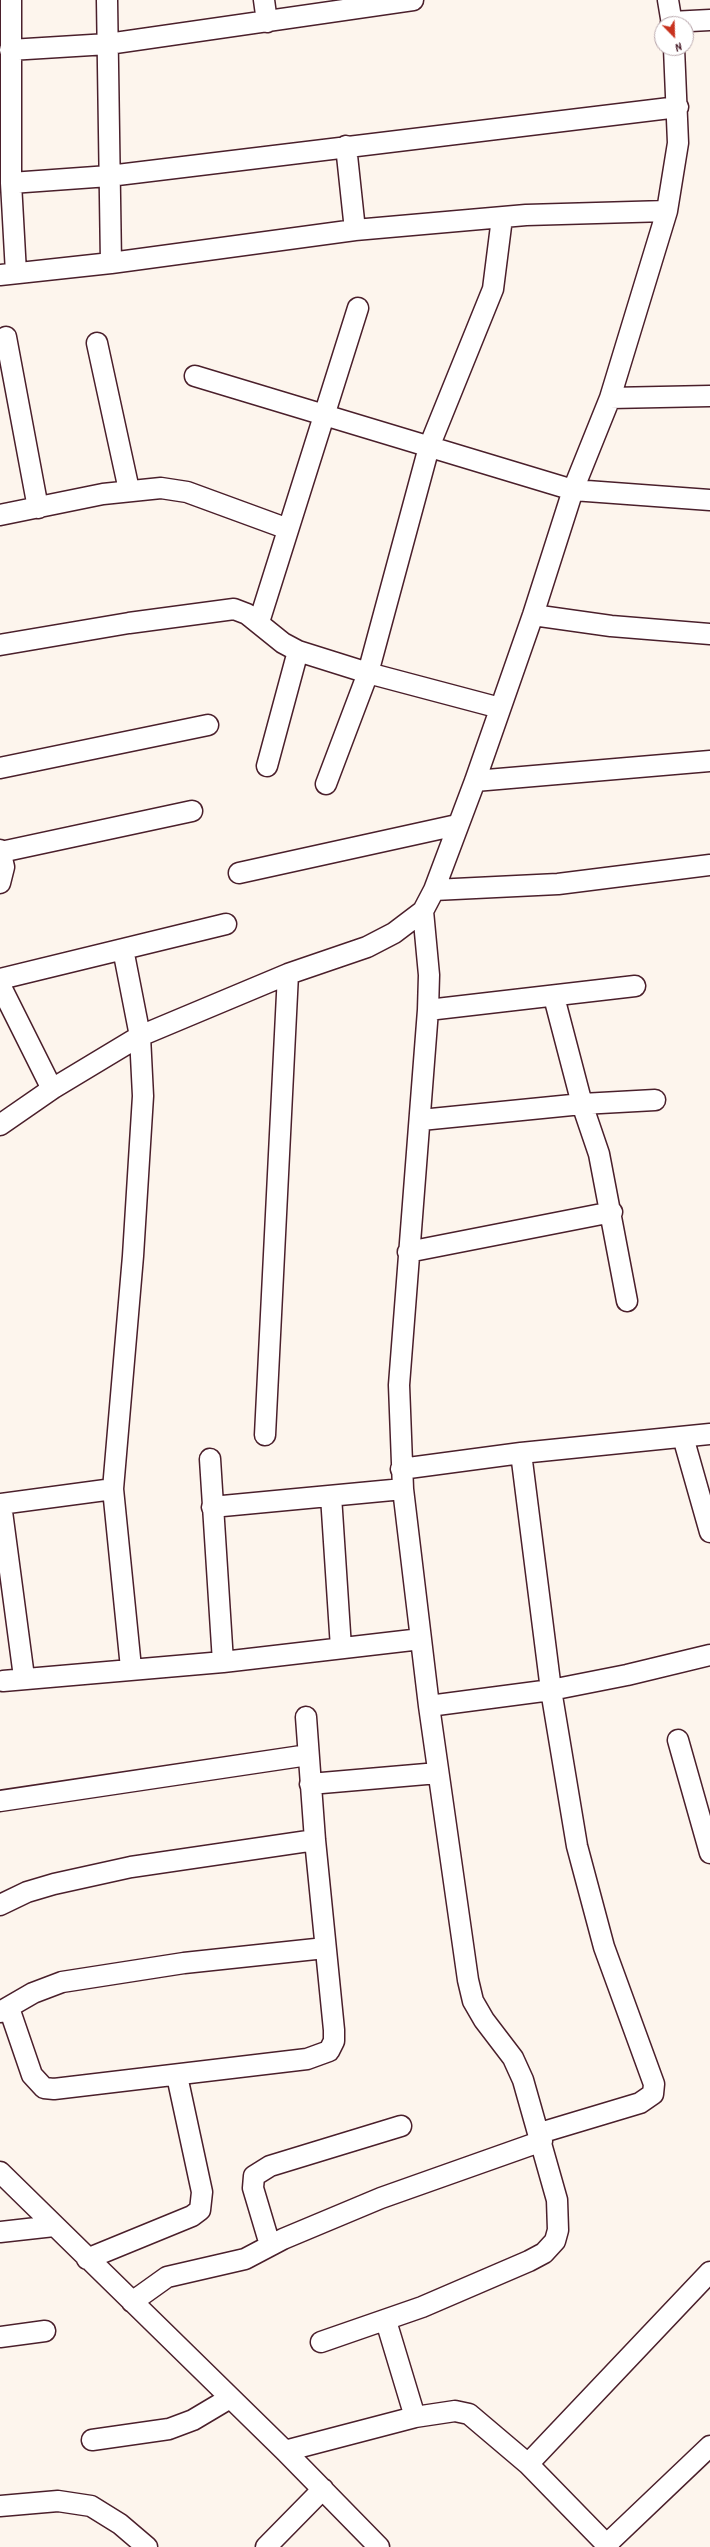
<!DOCTYPE html>
<style>
body{margin:0}
#map{position:relative;width:710px;height:2547px;overflow:hidden;background:#fdf5ed;font-family:Kalam,sans-serif}
canvas{display:block}
.north{position:absolute;left:654px;top:16px;width:40px;height:40px;box-sizing:border-box;background:#fff;border:1px solid #b7a5aa;border-radius:50%;rotate:157deg;font-size:11px;font-weight:700;line-height:16px;text-align:center;color:#4a1f2b}
.north::after{content:'';display:block;margin:auto;width:14px;height:18px;background:#c8321e;clip-path:polygon(50% 0,100% 100%,50% 72%,0 100%)}
</style>
<div id="map">
<canvas width="710" height="2547"></canvas>
<div class="north">N</div>
</div>
<script>
const ctx = document.querySelector('canvas').getContext('2d');
ctx.lineJoin = 'round';
function toPath(rows) {
  const path = new Path2D();
  for (const r of rows) {
    path.moveTo(r[0], r[1]);
    for (let i = 2; i < r.length; i += 2) path.lineTo(r[i], r[i + 1]);
  }
  return path;
}
function stroke(path, color, width, dash) {
  ctx.strokeStyle = color;
  ctx.lineWidth = width;
  ctx.lineCap = dash ? 'butt' : 'round';
  ctx.setLineDash(dash || []);
  ctx.stroke(path);
}
const street = toPath([
 [11,0,11,183,16,273],
 [107,0,111,263],
 [264,0,267,22],
 [668,0,672,24],
 [671,22,710,20],
 [10,50,108,44,413,0],
 [346,146,355,230],
 [11,183,109,176,678,107],
 [0,275,111,263,355,230,526,215,667,211],
 [6,337,38,508],
 [97,343,129,490],
 [195,376,573,490,710,500],
 [610,398,710,396],
 [0,515,103,494,161,488,187,492,288,529],
 [533,615,611,626,710,634],
 [259,622,358,308],
 [0,645,129,623,234,609,247,614,283,643,298,651,368,673,500,708],
 [267,766,298,651],
 [0,768,208,725],
 [475,781,710,761],
 [326,784,368,673,429,447,493,289,502,218],
 [0,850,4,867,0,883],
 [1,852,192,811],
 [239,873,457,825],
 [434,890,558,884,710,865],
 [123,949,140,1036,143,1096,133,1256,113,1489,131,1668],
 [0,979,226,924],
 [0,985,52,1089],
 [554,997,582,1104,599,1154,627,1301],
 [428,1010,635,986],
 [421,1120,582,1104,655,1100],
 [0,1125,52,1089,140,1036,288,974,367,947,394,933,423,911,434,890,475,781,533,615,573,490,610,398,667,211,678,143,674,48],
 [408,1252,612,1212],
 [265,1435,288,974],
 [683,1437,710,1532],
 [521,1453,551,1690,577,1846,604,1947,654,2084,653,2094,640,2103,540,2133],
 [210,1459,223,1662],
 [401,1469,521,1453,710,1434],
 [331,1496,341,1648],
 [0,1504,113,1489],
 [1,1504,24,1677],
 [212,1507,403,1489],
 [3,1681,223,1662,421,1639],
 [429,1706,551,1690,627,1675,710,1655],
 [678,1740,710,1853],
 [310,1784,438,1773],
 [0,1801,308,1755],
 [0,1905,27,1892,54,1884,131,1867,315,1840],
 [9,2008,32,2075,44,2088,54,2089,307,2059,329,2051,334,2041,334,2030,315,1840,306,1717],
 [0,2012,33,1993,62,1982,184,1963,325,1948],
 [0,2172,285,2451,379,2547],
 [0,2232,54,2226],
 [270,2245,253,2188,254,2176,270,2166,401,2126],
 [87,2259,192,2216,200,2210,202,2192,177,2076],
 [132,2302,167,2277,245,2259,283,2239,381,2198,542,2141],
 [386,2321,415,2417],
 [0,2337,45,2331],
 [321,2342,422,2307,529,2261,544,2253,555,2241,558,2230,557,2200,523,2080,513,2058,484,2020,473,2001,468,1980,429,1706,403,1489,399,1385,428,1010,429,975,423,911],
 [92,2440,169,2429,193,2420,230,2398],
 [285,2451,415,2417,455,2411,469,2414,528,2464,609,2547],
 [528,2464,710,2272],
 [0,2506,58,2501,91,2506,120,2524,147,2547],
 [606,2545,710,2446],
 [266,2547,323,2489]
]);
stroke(street, '#4a1f2b', 23);
stroke(street, '#fff', 20);
</script>
